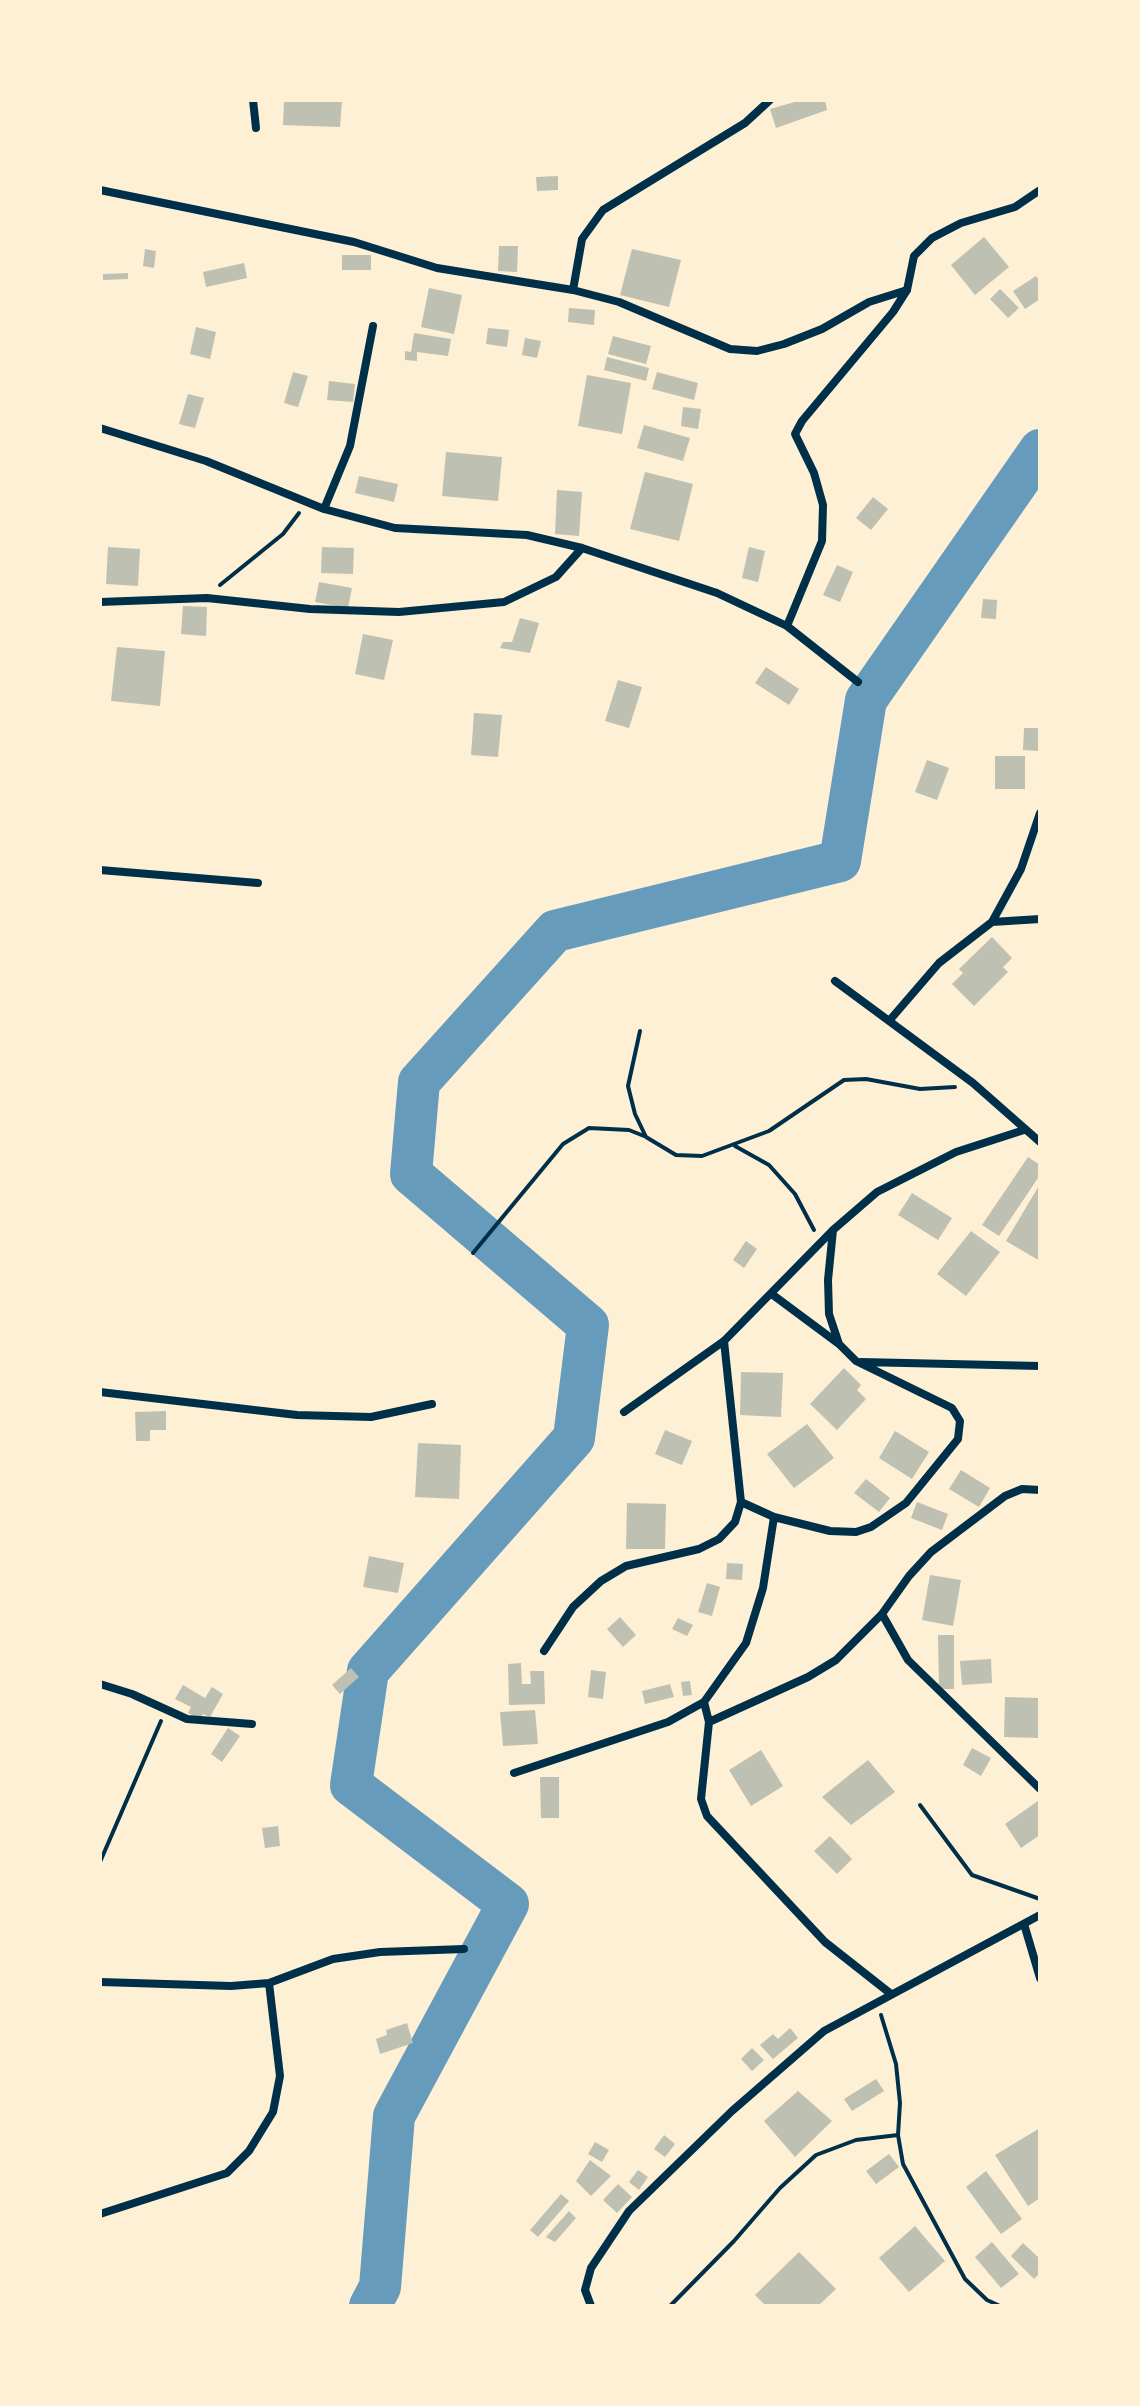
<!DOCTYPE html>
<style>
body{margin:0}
#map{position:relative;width:1140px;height:2406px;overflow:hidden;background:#fdf0d5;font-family:Helvetica,sans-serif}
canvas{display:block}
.frame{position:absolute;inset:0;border:102px solid #fdf0d5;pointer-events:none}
</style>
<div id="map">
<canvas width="1140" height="2406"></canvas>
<div class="frame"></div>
</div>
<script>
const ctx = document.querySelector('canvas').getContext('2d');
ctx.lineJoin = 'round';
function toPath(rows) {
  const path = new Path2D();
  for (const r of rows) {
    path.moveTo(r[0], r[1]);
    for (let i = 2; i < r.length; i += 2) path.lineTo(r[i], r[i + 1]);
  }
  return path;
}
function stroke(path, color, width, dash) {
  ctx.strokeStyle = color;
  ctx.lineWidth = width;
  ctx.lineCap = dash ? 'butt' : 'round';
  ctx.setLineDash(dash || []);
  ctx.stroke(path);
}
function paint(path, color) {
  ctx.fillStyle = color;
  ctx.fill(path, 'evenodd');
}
stroke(toPath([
 [370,2306,380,2287,394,2116,508,1904,351,1785,368,1671,574,1438,588,1325,411,1174,419,1082,555,931,840,861,866,700,1040,450]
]), '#669bbc', 42);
paint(toPath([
 [284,100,342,100,340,127,283,125],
 [802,100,825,100,827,110,776,128,770,109],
 [558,176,558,190,537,191,536,177],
 [984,237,1009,267,975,295,951,265],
 [499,246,518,246,517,272,498,271],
 [145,249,156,251,154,268,143,266],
 [632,249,681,260,669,307,620,295],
 [342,255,371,255,371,270,342,270],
 [244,263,247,278,206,287,203,272],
 [128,273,128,279,103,280,103,274],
 [1036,276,1040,282,1040,299,1025,309,1013,291],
 [429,288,462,295,454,334,421,327],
 [1000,289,1019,308,1008,318,990,299],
 [569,308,595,310,594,325,568,322],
 [196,327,216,332,210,359,190,354],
 [488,328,509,330,507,347,486,344],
 [414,333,451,339,448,356,417,352,417,361,405,360,405,351,411,352],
 [613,336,651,346,646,364,608,354],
 [525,338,541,341,537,358,522,355],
 [607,357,649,368,646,381,604,370],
 [293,372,308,376,298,407,284,403],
 [657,372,698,383,694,400,652,389],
 [587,375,631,383,622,434,578,426],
 [329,381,355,384,353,402,327,400],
 [188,394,204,398,195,428,179,424],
 [683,407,701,409,698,429,681,426],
 [644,425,690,438,683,461,637,448],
 [446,452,502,457,498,501,442,496],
 [645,472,693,484,679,541,630,529],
 [359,476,398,484,394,502,355,493],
 [557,490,582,492,579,536,555,534],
 [873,497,888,509,871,530,856,518],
 [108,547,140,549,138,586,106,584],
 [322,547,354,548,353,574,321,573],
 [749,547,765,551,758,582,742,578],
 [837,565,853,572,840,602,823,595],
 [319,582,352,588,348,608,315,602],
 [983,599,997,600,996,619,981,618],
 [183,606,207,607,206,636,181,634],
 [520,618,539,623,530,653,500,648,503,642,512,642],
 [363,634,393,640,384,680,355,674],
 [117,647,165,651,160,706,111,701],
 [766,667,799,689,789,705,755,683],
 [618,680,642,687,629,728,605,721],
 [474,713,502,715,498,757,471,755],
 [1024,728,1040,728,1040,751,1023,750],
 [995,756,1025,756,1025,789,995,789],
 [927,760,949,768,937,800,915,792],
 [992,937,1012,958,1003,967,1008,972,974,1006,952,984,963,973,959,969],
 [1028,1157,1040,1165,1040,1175,999,1236,982,1225],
 [1040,1184,1040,1261,1006,1241],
 [912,1193,952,1218,938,1240,898,1215],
 [971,1231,1000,1252,966,1296,937,1274],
 [746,1241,757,1249,744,1268,733,1260],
 [844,1368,861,1385,857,1390,866,1399,837,1430,810,1404],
 [741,1372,783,1373,781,1417,740,1415],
 [166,1411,166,1430,150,1430,150,1441,136,1441,135,1412],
 [807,1424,834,1458,794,1488,767,1454],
 [665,1430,692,1441,682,1465,655,1454],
 [895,1431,929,1452,912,1479,879,1458],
 [418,1443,461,1445,459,1499,415,1497],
 [961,1470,990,1488,979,1507,949,1489],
 [866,1479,890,1498,879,1512,854,1493],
 [917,1502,948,1514,942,1530,911,1518],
 [627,1503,666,1504,665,1549,626,1549],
 [369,1556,404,1563,398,1593,363,1587],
 [727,1563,743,1564,742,1580,726,1579],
 [930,1575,961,1580,953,1626,922,1620],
 [707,1583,720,1587,712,1616,698,1612],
 [620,1617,636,1635,623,1647,607,1629],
 [678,1618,693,1625,687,1636,672,1629],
 [938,1635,954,1635,954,1689,939,1689],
 [991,1659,992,1683,962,1685,960,1661],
 [521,1663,522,1684,531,1684,530,1671,544,1671,545,1704,509,1705,508,1664],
 [351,1668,359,1677,340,1694,332,1685],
 [591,1670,606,1672,603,1699,588,1697],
 [690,1681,692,1695,683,1696,681,1682],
 [670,1684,674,1697,645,1704,642,1691],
 [183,1685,205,1698,212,1687,223,1694,210,1717,203,1714,200,1719,188,1713,191,1707,175,1699],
 [1005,1697,1040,1698,1040,1738,1004,1737],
 [535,1710,538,1744,503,1746,500,1712],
 [228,1728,240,1736,222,1762,211,1754],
 [972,1748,991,1758,981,1776,963,1765],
 [761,1750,783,1786,751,1806,729,1770],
 [868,1760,895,1792,851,1825,822,1797],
 [540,1777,559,1777,559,1818,541,1818],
 [1038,1801,1040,1835,1021,1848,1005,1824],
 [278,1826,280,1846,265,1848,262,1828],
 [830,1836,852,1859,837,1874,814,1851],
 [407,2023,413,2043,380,2054,376,2039,387,2035,386,2030],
 [790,2028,798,2038,773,2059,760,2045,773,2034,778,2039],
 [752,2048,764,2060,752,2071,741,2059],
 [876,2079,884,2091,852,2111,844,2099],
 [798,2091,832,2121,795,2157,764,2121],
 [1040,2128,1040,2198,1028,2206,995,2155],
 [664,2135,675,2144,665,2157,654,2149],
 [595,2142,609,2150,602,2162,588,2154],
 [889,2154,899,2167,876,2184,866,2171],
 [590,2160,611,2176,591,2196,576,2181],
 [638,2170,648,2177,639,2190,629,2182],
 [986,2171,1022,2219,1001,2234,966,2187],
 [618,2184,632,2197,617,2213,603,2200],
 [561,2194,569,2201,538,2237,530,2230],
 [569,2211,576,2218,555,2242,546,2237],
 [915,2226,945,2261,909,2292,879,2258],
 [992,2242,1019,2274,1001,2288,975,2257],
 [1023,2243,1040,2259,1040,2273,1034,2279,1011,2256],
 [799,2252,836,2289,818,2306,766,2306,755,2295]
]), '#bec0b2');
stroke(toPath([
 [220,585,283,534,299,513],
 [640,1031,628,1086,635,1114,646,1137,676,1155,702,1156,769,1131,844,1080,866,1079,920,1089,955,1087],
 [735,1146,769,1165,795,1194,814,1230],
 [473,1253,563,1144,589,1128,629,1130,644,1136],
 [920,1805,972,1875,1040,1899],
 [100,1862,161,1721],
 [881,2015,896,2064,900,2103,898,2135,903,2164,965,2279,987,2300,1000,2306],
 [670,2306,734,2241,780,2188,816,2155,856,2140,898,2135]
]), '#003049', 4);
stroke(toPath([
 [253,100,256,128],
 [100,190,354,242,437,268,573,290,619,302,730,349,757,351,784,344,822,329,869,302,907,290],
 [573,290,582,239,603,210,745,123,770,100],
 [100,428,206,461,324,509,395,528,527,535,582,548,717,593,787,626,858,682],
 [324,509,350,446,373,326],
 [100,602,207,598,310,609,399,612,504,602,556,577,582,548],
 [787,626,822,541,823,505,814,473,795,434,802,421,893,312,907,290,914,256,932,238,961,223,1015,207,1040,190],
 [100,870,258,883],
 [992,922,1040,919],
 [835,981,973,1083,1040,1142],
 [889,1021,939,963,992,922,1021,869,1040,813],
 [773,1295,839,1344],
 [861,1362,1040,1366],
 [100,1392,297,1415,371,1417,432,1404],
 [624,1412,724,1341,833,1230,877,1192,956,1152,1024,1130],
 [741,1502,774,1517,830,1531,856,1532,871,1527,906,1503,958,1439,960,1421,952,1408,856,1361,839,1344,829,1314,828,1280,833,1230],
 [882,1614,908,1660,1040,1789],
 [544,1651,573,1607,601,1581,626,1566,699,1549,719,1539,735,1522,741,1502,724,1341],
 [100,1684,132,1694,187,1719,252,1724],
 [704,1702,709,1722,701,1799,707,1816,825,1942,891,1994],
 [709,1722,808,1677,836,1660,882,1614,909,1576,931,1552,1005,1496,1022,1489,1040,1490],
 [514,1773,668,1722,704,1702,746,1643,763,1588,774,1517],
 [1024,1924,1040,1978],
 [100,1982,231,1986,269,1983,333,1959,380,1952,464,1949],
 [100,2214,227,2173,249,2151,273,2112,280,2076,269,1983],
 [591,2306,585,2290,591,2268,629,2211,732,2111,824,2031,1040,1915]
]), '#003049', 8);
</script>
